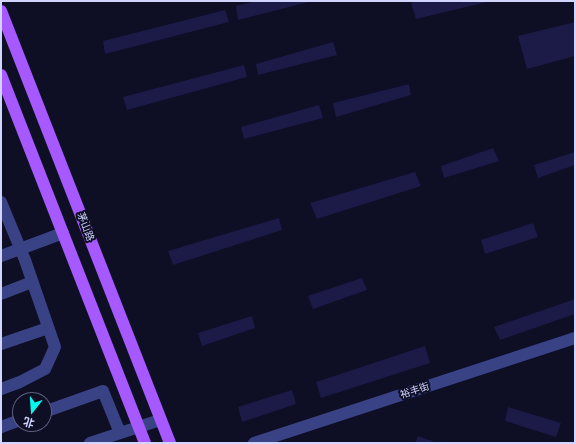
<!DOCTYPE html>
<meta charset="utf-8">
<style>
body{margin:0}
#map{position:relative;width:576px;height:444px;overflow:hidden;background:#0e0e25;font-family:"DM Sans","Noto Sans SC",sans-serif}
canvas{display:block}
.frame{position:absolute;inset:0;border:2px solid #d2d5ff;pointer-events:none}
.north{position:absolute;left:12px;top:392px;width:40px;height:40px;box-sizing:border-box;background:#0e0e25;border:1px solid #5c5e7c;border-radius:50%;rotate:197deg;font-size:11px;font-weight:700;line-height:16px;text-align:center;color:#d2d5ff}
.north::after{content:'';display:block;margin:auto;width:14px;height:18px;background:#00fdec;clip-path:polygon(50% 0,100% 100%,50% 72%,0 100%)}
</style>
<div id="map">
<canvas width="576" height="444"></canvas>
<div class="frame"></div>
<div class="north">北</div>
</div>
<script>
const ctx = document.querySelector('canvas').getContext('2d');
ctx.lineJoin = 'round';
function paint(path, color) {
  ctx.fillStyle = color;
  ctx.fill(path, 'evenodd');
}
function toPath(rows) {
  const path = new Path2D();
  for (const r of rows) {
    path.moveTo(r[0], r[1]);
    for (let i = 2; i < r.length; i += 2) path.lineTo(r[i], r[i + 1]);
  }
  return path;
}
function stroke(path, color, width, dash) {
  ctx.strokeStyle = color;
  ctx.lineWidth = width;
  ctx.lineCap = dash ? 'butt' : 'round';
  ctx.setLineDash(dash || []);
  ctx.stroke(path);
}
function drawText(font, color, halo, rows, align = 'center') {
  ctx.font = font + ' "DM Sans","Noto Sans SC",sans-serif';
  ctx.lineWidth = 4;
  ctx.setLineDash([]);
  ctx.textBaseline = 'middle';
  ctx.strokeStyle = halo;
  ctx.fillStyle = color;
  for (const [text, x, y, turn = 0] of rows) {
    ctx.save();
    ctx.translate(x, y);
    ctx.rotate((+turn || 0) * Math.PI / 180);
    ctx.textAlign = isNaN(turn) ? turn : align;
    if (halo) ctx.strokeText(text, 0, 0);
    ctx.fillText(text, 0, 0);
    ctx.restore();
  }
}
paint(toPath([
 [256,1,309,1,309,2,238,20,236,6],
 [419,1,487,1,487,2,416,19,411,3],
 [225,10,229,22,105,54,103,41],
 [575,22,575,56,527,69,518,36],
 [333,42,337,55,258,75,256,64],
 [244,65,247,77,127,110,123,97],
 [409,84,411,95,336,117,333,103],
 [319,105,323,118,244,139,241,127],
 [493,148,499,161,444,178,441,166],
 [575,152,575,165,538,178,534,165],
 [415,172,421,186,317,219,310,203],
 [279,218,282,230,173,265,168,251],
 [533,223,538,237,485,254,481,240],
 [362,278,367,290,313,309,308,296],
 [575,299,575,314,500,340,494,327],
 [252,316,255,328,202,346,198,333],
 [425,346,430,363,321,398,316,382],
 [292,390,296,404,242,422,238,407],
 [508,407,561,423,556,437,505,421],
 [418,436,438,443,415,443]
]), '#1c1a46');
stroke(toPath([
 [1,202,25,260,55,347,45,369,20,382,1,389],
 [1,256,63,233],
 [1,294,32,282],
 [1,344,48,328],
 [44,412,103,391,120,433],
 [1,427,20,420],
 [90,443,160,420],
 [254,443,575,338]
]), '#394284', 12);
stroke(toPath([
 [1,11,170,443],
 [1,75,145,443]
]), '#a559ff', 12);
drawText('10px', '#d2d5ff', '#0e0e25', [
 ["茅山路",85,227,69],
 ["裕丰街",415,391,-18]
]);
</script>
